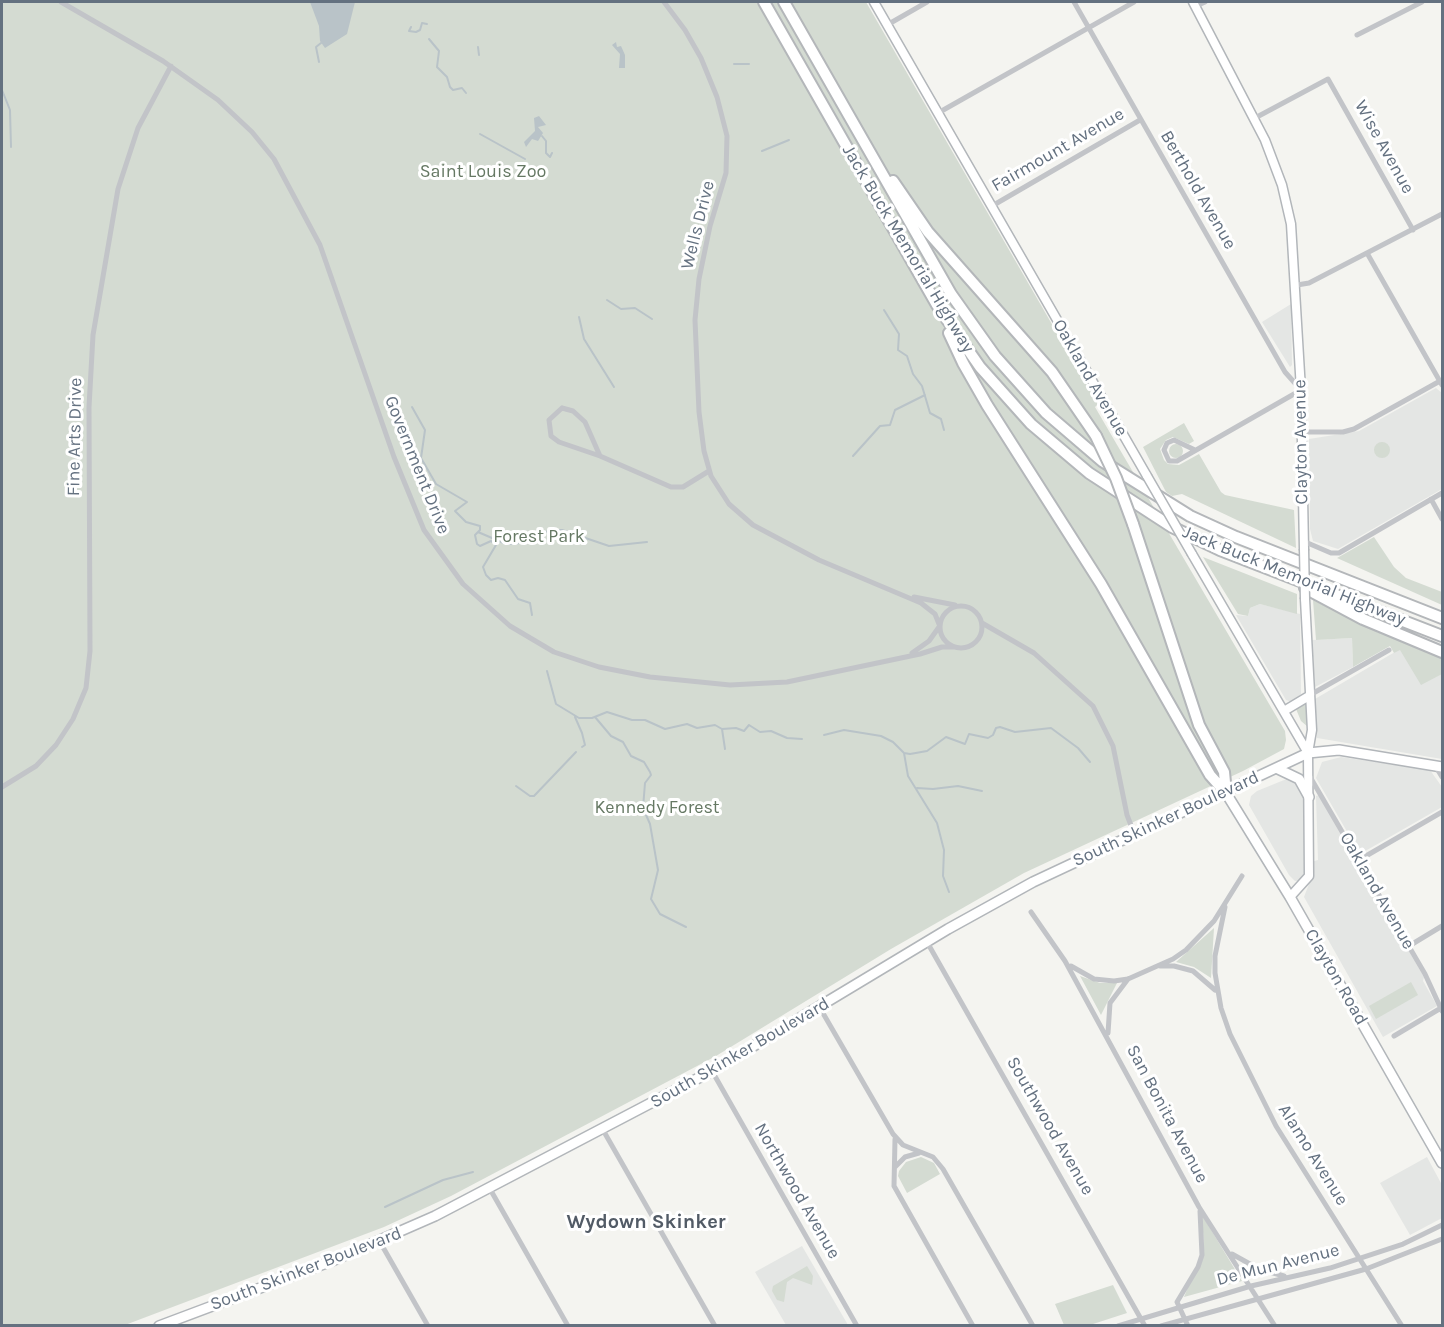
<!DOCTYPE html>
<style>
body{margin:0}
#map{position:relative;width:1444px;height:1327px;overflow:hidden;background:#f4f4f0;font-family:Karla,sans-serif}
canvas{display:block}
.frame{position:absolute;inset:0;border:3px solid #647180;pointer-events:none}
</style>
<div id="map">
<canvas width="1444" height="1327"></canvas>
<div class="frame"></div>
</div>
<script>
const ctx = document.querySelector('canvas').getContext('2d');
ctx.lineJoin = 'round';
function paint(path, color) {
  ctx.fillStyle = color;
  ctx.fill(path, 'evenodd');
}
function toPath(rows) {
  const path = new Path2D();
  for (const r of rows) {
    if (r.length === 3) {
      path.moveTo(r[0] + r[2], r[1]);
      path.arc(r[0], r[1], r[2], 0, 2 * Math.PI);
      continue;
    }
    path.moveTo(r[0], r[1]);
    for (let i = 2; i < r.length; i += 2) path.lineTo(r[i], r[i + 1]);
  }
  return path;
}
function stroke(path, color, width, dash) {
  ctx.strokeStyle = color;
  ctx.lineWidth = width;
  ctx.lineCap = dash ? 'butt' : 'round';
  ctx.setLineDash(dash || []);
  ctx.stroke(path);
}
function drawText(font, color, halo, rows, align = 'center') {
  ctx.font = font + ' Karla,sans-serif';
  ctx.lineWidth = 6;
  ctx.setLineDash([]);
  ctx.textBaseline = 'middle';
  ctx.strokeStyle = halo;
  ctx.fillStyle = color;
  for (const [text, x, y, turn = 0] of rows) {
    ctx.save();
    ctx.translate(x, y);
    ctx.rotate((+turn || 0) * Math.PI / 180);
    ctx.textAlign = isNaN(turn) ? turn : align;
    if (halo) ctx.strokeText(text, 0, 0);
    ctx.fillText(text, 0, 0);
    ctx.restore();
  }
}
paint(toPath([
 [1291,304,1292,365,1290,367,1262,322],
 [1436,388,1442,393,1442,489,1338,549,1313,541,1310,529,1309,439,1359,431],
 [1260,604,1300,614,1301,694,1292,702,1286,700,1236,615,1248,616,1250,608],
 [1352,638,1353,667,1315,687,1312,640],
 [1400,649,1442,674,1442,759,1317,738,1315,699],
 [1341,757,1430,770,1442,787,1442,807,1360,854,1316,778,1322,762],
 [1289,778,1295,780,1304,792,1305,875,1299,881,1295,881,1289,875,1249,805,1251,796,1257,791],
 [1319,795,1424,977,1423,981,1437,1006,1383,1037,1304,897,1312,876,1311,862,1318,860,1316,796],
 [1427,1157,1442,1185,1442,1218,1410,1235,1380,1183],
 [802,1246,848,1325,786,1325,755,1272]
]), '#e4e6e4');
paint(toPath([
 [2,2,866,2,1098,404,1095,407,1123,455,1285,731,1286,740,1284,749,1243,771,1024,873,891,949,716,1056,451,1196,384,1227,125,1325,2,1326],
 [1184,423,1194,441,1189,444,1173,437,1166,440,1160,449,1164,460,1168,464,1179,465,1199,454,1221,492,1225,495,1294,510,1296,548,1182,494,1172,496,1166,492,1143,447],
 [1382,450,8],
 [1176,451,7],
 [1374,537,1394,567,1406,578,1442,592,1442,605,1337,558],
 [1203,557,1297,594,1297,614,1260,604,1250,608,1248,616,1238,614],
 [1313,600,1377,632,1442,657,1442,674,1421,685,1400,650,1394,653,1390,646,1353,667,1352,638,1316,640],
 [1307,703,1308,727,1301,721,1296,709],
 [1214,928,1211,978,1194,967,1176,962],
 [1080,976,1100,983,1117,983,1101,1015],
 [1411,982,1418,995,1376,1019,1369,1006],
 [921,1157,934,1163,940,1174,907,1193,898,1176,899,1171,906,1162],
 [1202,1215,1242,1281,1184,1297,1204,1248],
 [807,1266,813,1276,812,1285,793,1278,787,1282,784,1302,777,1300,772,1291,773,1286],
 [1113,1285,1127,1313,1090,1325,1064,1325,1055,1304]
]), '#d4dbd2');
paint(toPath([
 [310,2,355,2,347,34,325,48,320,41,319,26],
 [616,42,617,47,621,46,625,55,625,68,619,68,620,54,612,45],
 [539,116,546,125,538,127,543,133,538,141,532,139,526,147,524,142,535,131,534,118]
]), '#b9c3c8');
stroke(toPath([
 [411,27,409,31,416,32,420,30,422,23,427,24],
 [429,39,439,51,437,67,447,77,450,87,453,90,462,88,466,93],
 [478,47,479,55],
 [319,62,316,47,321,43],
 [734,64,749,64],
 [2,90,10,110,11,147],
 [480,134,525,159],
 [542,136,546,141,546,153,550,157,552,153],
 [762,151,789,140],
 [607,300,621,309,635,308,652,319],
 [884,310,899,334,898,350,907,356,913,374,922,386,930,413,941,419,944,430],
 [579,317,584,339,614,387],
 [412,407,425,430,421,458,436,484,467,502,455,511,466,522,480,526,480,530,475,535,477,544,480,546,491,541,496,545,483,567,486,575,491,580,498,578,505,580,518,599,530,603,532,615],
 [853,456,880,426,890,425,895,410,925,395],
 [478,532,506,544,516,544,551,530,562,530,609,546,647,542],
 [547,671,556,704,579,718,592,718,607,712,632,720,645,720,665,729,687,724,697,728,715,725,722,729,736,728,744,731,749,725,760,732,771,731,787,738,802,739],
 [575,717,582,733,585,745,582,747],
 [595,717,611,736,623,742,631,756,644,762,650,772,651,775,645,783,643,808,650,824,658,870,651,899,660,914,686,927],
 [722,729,725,749],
 [824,735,844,730,881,736,893,742,904,753,910,754,927,751,946,737,965,744,969,734,988,738,993,735,996,728,1000,727,1015,732,1051,728,1078,748,1090,762],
 [904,753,908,776,937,823,944,850,943,876,949,892],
 [516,786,530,796,534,796,576,752],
 [917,788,933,789,958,786,982,791],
 [385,1207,443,1180,473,1172]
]), '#b9c3c8', 2);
const secondary = toPath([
 [874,2,1147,476],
 [1193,2,1265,140,1282,185,1291,224,1301,390,1304,549],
 [1192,554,1308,753],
 [1284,711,1309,696],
 [1290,897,1309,876,1308,753,1312,730,1305,599]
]);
const primary = toPath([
 [1276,768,1299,779,1309,797],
 [1226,793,1290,897,1442,1163],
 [159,1326,332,1261,435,1216,712,1071,948,929,1033,882,1308,753,1339,750,1442,767]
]);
const highway = toPath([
 [764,2,937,305,980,367,1031,424,1089,473,1172,527,1220,550,1442,636],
 [784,2,951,294,995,356,1046,413,1102,461,1190,516,1236,537,1442,618],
 [893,181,928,232,1052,372,1096,436],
 [949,333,963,363,987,405,1101,584,1210,775,1226,793],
 [1133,524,1199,725,1224,772,1226,793],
 [1305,588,1363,619,1442,652]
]);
stroke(secondary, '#b2b6ba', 11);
stroke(primary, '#b2b6ba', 12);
stroke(highway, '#b4b7ba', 14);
stroke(toPath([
 [61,2,163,61,218,100,252,132,274,159,320,245,394,457,424,530,463,584,510,626,554,652,599,667,650,677,730,685,787,682,920,654,942,647,954,647],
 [664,2,685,30,701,58,717,97,727,136,726,173,710,226,699,279,695,320,699,412,704,451,711,476,729,504,753,525,819,560,921,603,935,614,939,624],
 [1074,2,1285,372,1301,390,1177,461,1169,461,1164,450,1167,443,1174,440,1195,450],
 [1196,6,1205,2],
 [887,25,927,2],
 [1357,35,1422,2],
 [938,113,1134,2],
 [1255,118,1328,79,1413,230],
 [992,206,1140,120],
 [1367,253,1442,385],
 [1297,285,1309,283,1442,214],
 [562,408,573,411,585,422,600,456,559,442,551,436,549,420,562,408],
 [1302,432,1343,432,1354,429,1440,381],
 [600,456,671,487,683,487,709,471],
 [1431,499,1442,519],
 [1303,541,1331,553,1339,553,1442,493],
 [914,597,955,605],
 [961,627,21],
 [982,623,1034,653,1093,706,1113,746,1127,815,1134,833],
 [912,653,929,641,939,627],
 [1310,695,1389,650],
 [1436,767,1442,777],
 [1309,775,1425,974,1442,1011],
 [2,787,36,766,56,745,73,719,86,688,90,651,89,407,93,335,118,189,138,128,171,66],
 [1359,860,1442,812],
 [1225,907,1215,956,1215,973,1221,1008,1230,1034,1276,1126,1402,1326],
 [1031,912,1065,961,1199,1207,1275,1326],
 [927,942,1145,1326],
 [1409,946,1442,926],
 [1071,966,1094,979,1114,981,1128,979,1173,959,1186,950,1214,921,1242,876],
 [1160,966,1174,966,1193,971,1215,990],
 [820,1008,893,1134,903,1145,933,1157,943,1169,1033,1326],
 [1108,1033,1110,1003,1128,979],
 [1394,1036,1441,1008],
 [712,1071,857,1326],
 [603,1130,715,1326],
 [895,1139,894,1186,973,1326],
 [895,1167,905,1157,919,1153],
 [490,1189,568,1326],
 [380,1242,428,1326],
 [1232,1254,1259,1269,1284,1276],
 [1118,1326,1251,1286,1330,1268,1403,1244,1442,1225],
 [1161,1326,1366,1269,1442,1239],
 [1188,1326,1177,1302,1198,1267,1202,1255,1200,1211]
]), '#c2c4c8', 5);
stroke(secondary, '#fff', 8);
stroke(primary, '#fff', 9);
stroke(highway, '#fff', 10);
const secondaryBridge = toPath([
 [1147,476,1192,554],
 [1304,549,1305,599]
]);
const highwayBridge = toPath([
 [1096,436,1116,478,1133,524]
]);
stroke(secondaryBridge, '#b2b6ba', 11, []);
stroke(highwayBridge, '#b4b7ba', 14, []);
stroke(secondaryBridge, '#fff', 8);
stroke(highwayBridge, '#fff', 10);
drawText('18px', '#647180', '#fff', [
 ["Wise Avenue",1384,147,61],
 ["Fairmount Avenue",1058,150,-30],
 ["Berthold Avenue",1198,190,60],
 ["Wells Drive",698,225,-76],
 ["Jack Buck Memorial Highway",908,249,59],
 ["Oakland Avenue",1090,378,60],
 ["Fine Arts Drive",75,437,-89],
 ["Clayton Avenue",1301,442,-91],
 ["Government Drive",417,465,68],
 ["Jack Buck Memorial Highway",1294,576,22],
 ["South Skinker Boulevard",1166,819,-25],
 ["Oakland Avenue",1377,891,60],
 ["Clayton Road",1336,977,60],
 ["South Skinker Boulevard",740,1053,-30],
 ["San Bonita Avenue",1167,1114,62],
 ["Southwood Avenue",1050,1126,60],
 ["Alamo Avenue",1313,1155,58],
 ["Northwood Avenue",797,1191,60],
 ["De Mun Avenue",1278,1265,-14],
 ["South Skinker Boulevard",306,1269,-21]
]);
drawText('18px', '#657863', '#fff', [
 ["Saint Louis Zoo",483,172],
 ["Forest Park",539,537],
 ["Kennedy Forest",657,808]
]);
drawText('bold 20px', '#525b66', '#fff', [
 ["Wydown Skinker",646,1222]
]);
</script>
